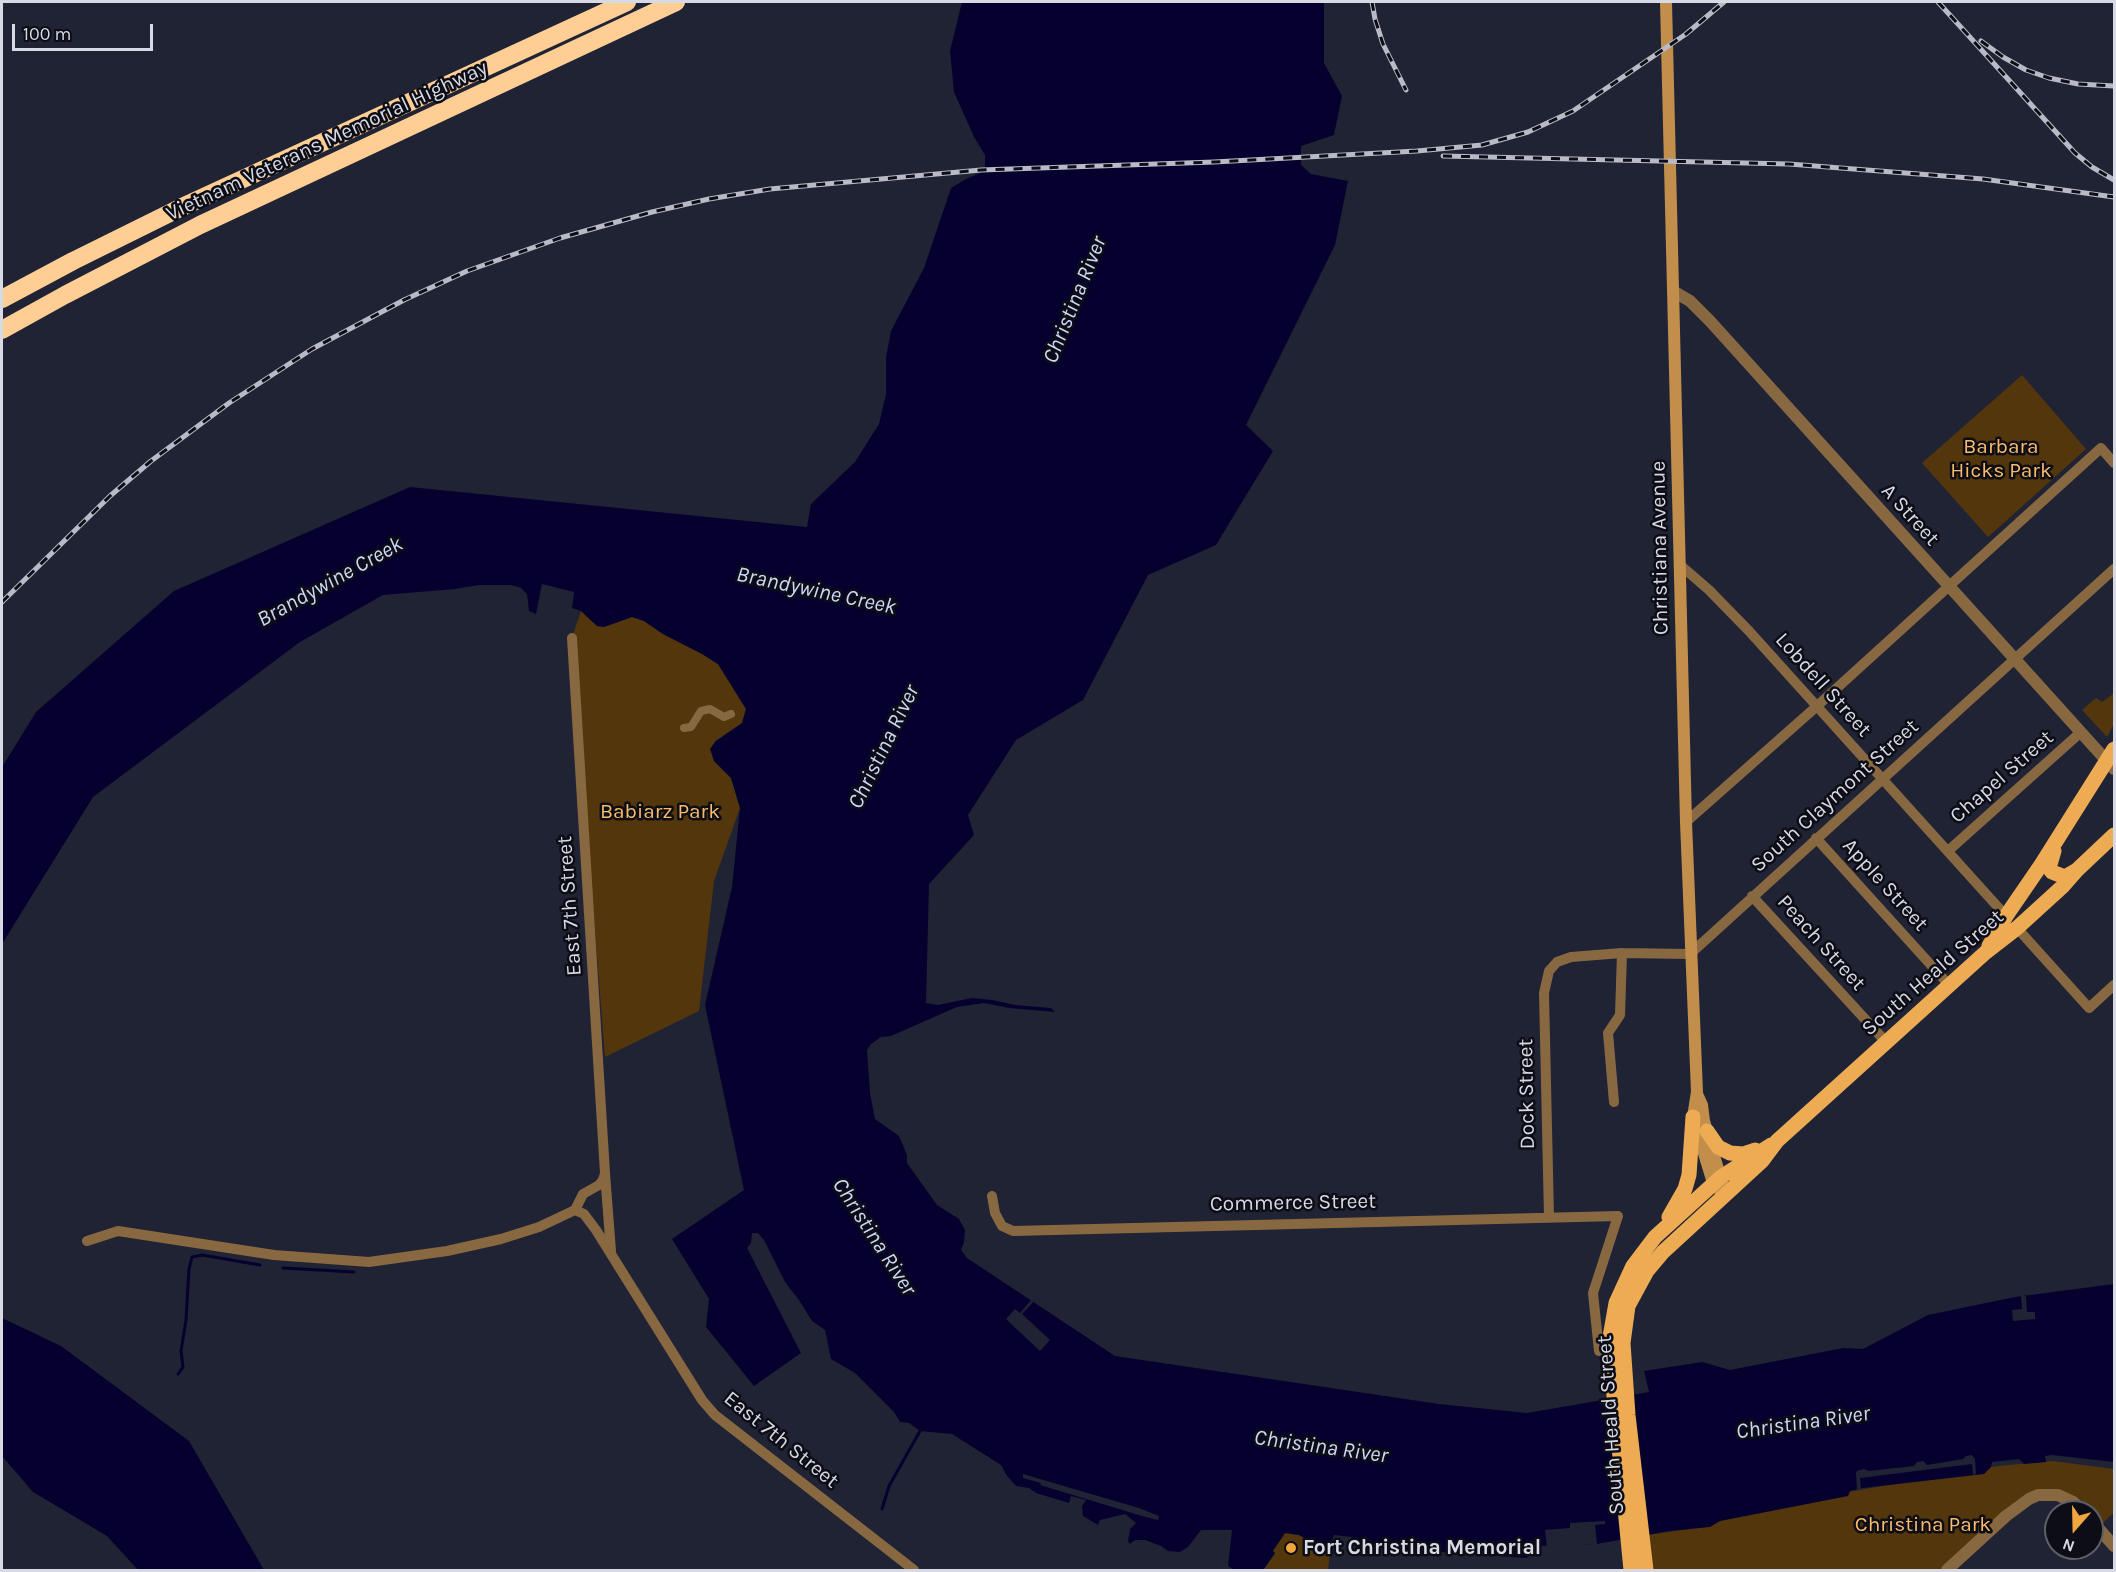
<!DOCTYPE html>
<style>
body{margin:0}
#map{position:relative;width:2116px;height:1572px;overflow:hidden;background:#202334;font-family:Karla,sans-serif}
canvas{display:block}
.frame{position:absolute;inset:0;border:3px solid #d7dae5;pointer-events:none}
.north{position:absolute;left:2044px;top:1500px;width:60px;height:60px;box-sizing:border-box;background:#0c0d15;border:2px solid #5d5f68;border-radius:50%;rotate:200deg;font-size:16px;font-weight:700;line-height:24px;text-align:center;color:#d7dae5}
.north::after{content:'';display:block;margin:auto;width:21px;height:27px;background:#f0a63e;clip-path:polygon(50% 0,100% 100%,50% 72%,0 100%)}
.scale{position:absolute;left:12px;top:24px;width:141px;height:27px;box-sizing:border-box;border:3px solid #d7dae5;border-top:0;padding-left:8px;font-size:18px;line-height:21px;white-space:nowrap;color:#d7dae5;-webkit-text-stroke:4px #0c0d15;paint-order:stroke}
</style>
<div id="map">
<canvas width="2116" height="1572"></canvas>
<div class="frame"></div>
<div class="north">N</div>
<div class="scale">100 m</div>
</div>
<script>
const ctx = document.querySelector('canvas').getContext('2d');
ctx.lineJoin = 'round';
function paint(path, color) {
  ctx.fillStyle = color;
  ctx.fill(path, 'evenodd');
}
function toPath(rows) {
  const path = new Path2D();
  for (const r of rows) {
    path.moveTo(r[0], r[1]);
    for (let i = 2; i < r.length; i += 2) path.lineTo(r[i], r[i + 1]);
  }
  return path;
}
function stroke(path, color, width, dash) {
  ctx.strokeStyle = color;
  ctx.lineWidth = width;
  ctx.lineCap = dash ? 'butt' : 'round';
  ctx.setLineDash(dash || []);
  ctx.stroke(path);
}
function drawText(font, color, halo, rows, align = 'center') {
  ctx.font = font + ' Karla,sans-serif';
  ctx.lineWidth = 5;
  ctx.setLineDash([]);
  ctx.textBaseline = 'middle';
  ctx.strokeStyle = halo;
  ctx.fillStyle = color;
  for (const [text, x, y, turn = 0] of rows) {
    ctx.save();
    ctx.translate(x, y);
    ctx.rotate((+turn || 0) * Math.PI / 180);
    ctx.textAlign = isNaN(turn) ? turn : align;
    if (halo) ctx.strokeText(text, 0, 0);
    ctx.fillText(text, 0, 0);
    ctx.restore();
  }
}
paint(toPath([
 [2022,375,2086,449,1988,537,1922,463],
 [581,611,596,625,604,627,632,617,644,621,663,634,702,654,718,664,746,709,742,723,715,741,714,761,731,778,740,808,714,881,699,1011,605,1057,572,638],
 [2113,694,2114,695,2114,724,2107,737,2082,710,2096,698,2102,702],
 [2053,1461,2114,1469,2114,1512,2103,1523,2075,1497,2016,1501,1940,1570,1651,1570,1648,1535,1689,1529,1721,1514,1998,1466],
 [1285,1533,1299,1535,1310,1541,1331,1545,1328,1570,1263,1570,1275,1554,1272,1551]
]), '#53360c');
paint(toPath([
 [962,2,1324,2,1324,63,1342,96,1334,135,1301,146,1301,165,1311,174,1348,181,1335,245,1246,425,1273,451,1216,545,1148,575,1083,700,1016,740,968,815,974,835,929,884,926,1003,938,1005,972,998,992,1000,1015,1005,1051,1008,1055,1012,1009,1008,984,1003,957,1007,891,1036,881,1037,871,1044,867,1050,870,1093,875,1119,899,1136,907,1155,907,1163,937,1205,959,1219,965,1230,964,1242,961,1250,967,1258,1115,1356,1439,1404,1527,1413,1649,1392,1644,1371,1702,1362,1730,1370,1843,1348,1863,1349,1928,1315,2015,1297,2114,1284,2114,1462,2052,1455,2045,1456,2046,1462,2024,1464,2019,1459,1992,1462,1991,1467,1984,1474,1863,1488,1850,1491,1848,1496,1720,1521,1710,1527,1669,1531,1597,1544,1534,1546,1527,1558,1358,1546,1351,1537,1334,1535,1331,1545,1310,1541,1299,1535,1285,1533,1273,1551,1275,1553,1263,1570,1235,1570,1228,1566,1232,1530,1201,1530,1188,1547,1180,1552,1168,1551,1161,1546,1145,1540,1135,1540,1130,1544,1128,1541,1130,1529,1136,1523,1125,1514,1100,1520,1098,1525,1083,1516,1082,1506,1086,1500,1071,1496,1069,1503,1036,1493,1029,1488,1016,1486,1007,1476,1001,1465,952,1434,920,1431,909,1423,900,1422,894,1412,855,1373,831,1359,825,1330,812,1321,799,1300,785,1282,764,1240,758,1233,752,1233,751,1243,747,1248,801,1353,754,1386,706,1327,709,1299,672,1239,744,1190,705,1005,732,887,740,808,731,778,714,761,710,749,715,742,742,723,746,709,718,664,702,654,663,634,644,621,632,617,604,627,597,626,581,611,572,608,574,592,542,584,536,614,529,611,527,594,521,588,511,585,479,585,455,589,383,595,300,642,93,797,2,944,2,767,36,712,174,591,410,487,807,527,811,504,855,462,879,424,886,394,886,357,891,331,924,268,951,188,966,179,985,171,985,155,974,137,954,92,950,51],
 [2,1318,61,1346,189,1441,264,1570,138,1570,107,1536,33,1492,2,1456]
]), '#06002f');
paint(toPath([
 [2021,1296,2026,1296,2027,1312,2035,1312,2035,1319,2013,1321,2012,1310,2022,1309],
 [1033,1298,1035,1300,1022,1314,1050,1340,1040,1351,1006,1319,1015,1309,1020,1313],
 [1972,1455,1975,1459,1976,1474,1973,1475,1972,1464,1860,1478,1861,1489,1857,1490,1856,1472,1859,1470,1864,1469,1869,1471,1914,1466,1917,1462,1923,1461,1927,1465,1963,1459,1966,1456],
 [1023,1474,1139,1508,1159,1516,1158,1520,1142,1516,1040,1485,1041,1483,1023,1478],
 [1605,1521,1605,1524,1595,1525,1597,1544,1547,1547,1545,1530,1570,1528,1570,1523]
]), '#202334');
stroke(toPath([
 [283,1268,354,1272],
 [178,1374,183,1367,181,1351,186,1320,189,1269,192,1257,202,1255,260,1265],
 [882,1509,889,1486,920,1431]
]), '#06002f', 3);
stroke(toPath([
 [684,728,691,727,701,711,710,709,724,717,731,714]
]), '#886841', 8);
stroke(toPath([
 [1679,564,1709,590,1749,631,2006,916],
 [572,638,605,1173,603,1180,599,1185,583,1194,575,1210],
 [1686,822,1816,707,2101,448,2114,463],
 [1816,838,1949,985],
 [1948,851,2081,732],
 [1752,896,1886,1042],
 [2017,928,2089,1008,2114,985],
 [1614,1102,1608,1033,1620,1015,1622,953],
 [605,1174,611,1251],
 [992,1196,995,1213,1002,1226,1013,1231,1618,1216,1593,1293,1599,1351],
 [575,1210,584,1214,596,1230,702,1400,715,1415,914,1570],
 [1549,1217,1544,993,1549,971,1557,962,1571,957,1622,953,1690,954,2114,569],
 [87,1241,118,1231,274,1255,369,1262,447,1251,501,1239,539,1227,575,1210]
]), '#886841', 10);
stroke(toPath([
 [1673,291,1690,301,1710,321,2114,769],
 [2092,1521,2114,1546],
 [1947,1570,2006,1516,2029,1499,2038,1495,2058,1495,2073,1502,2084,1512]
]), '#886841', 12);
stroke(toPath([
 [1666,2,1686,822,1697,1092,1693,1117,1713,1183,1725,1196],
 [1697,1094,1702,1105,1704,1121,1722,1183]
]), '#c18e4c', 12);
stroke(toPath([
 [2054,851,2049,868,2052,872,2065,877,2077,870],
 [1989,946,2006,916,2041,865,2114,749],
 [1707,1131,1718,1147,1730,1153,1743,1154,1755,1150],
 [1669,1217,1685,1189,1689,1175,1693,1117],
 [1631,1570,1610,1355,1610,1337,1616,1303,1633,1266,1655,1237,1721,1177,1771,1145],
 [1646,1570,1628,1415,1623,1343,1628,1306,1647,1271,1663,1252,1762,1161,1777,1141,1986,952,2017,928,2062,887,2077,870,2114,835]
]), '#edab53', 15);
stroke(toPath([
 [2,299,73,261,180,208,627,2],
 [2,330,65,295,200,225,676,2]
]), '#fece94', 18);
const rail = toPath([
 [1372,2,1375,19,1383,44,1406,90],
 [1938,2,2075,153,2092,167,2114,180],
 [1981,41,2003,57,2026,70,2049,78,2078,84,2114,86],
 [1443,156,1789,164,1983,179,2114,197],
 [2,602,110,496,151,461,229,403,312,349,404,300,467,271,560,238,652,212,709,199,770,189,981,170,1214,162,1417,151,1482,145,1528,132,1573,111,1686,34,1724,2]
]);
stroke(rail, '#b8bbc7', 5);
stroke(rail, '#0c0d15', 3, [9]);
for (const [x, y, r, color] of [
 [1291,1548,6,"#f0a63e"]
]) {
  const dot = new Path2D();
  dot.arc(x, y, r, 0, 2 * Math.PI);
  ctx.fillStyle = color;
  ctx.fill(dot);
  stroke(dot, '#0c0d15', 2);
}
drawText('21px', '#d7dae5', '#0c0d15', [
 ["Vietnam Veterans Memorial Highway",327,141,-25],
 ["A Street",1910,515,48],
 ["Christiana Avenue",1660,548,-91],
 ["Lobdell Street",1823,685,48],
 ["Chapel Street",2002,777,-41],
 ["South Claymont Street",1835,796,-42],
 ["Apple Street",1885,885,48],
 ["East 7th Street",570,906,-94],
 ["Peach Street",1821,943,48],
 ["South Heald Street",1933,973,-41],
 ["Dock Street",1527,1094,-91],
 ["Commerce Street",1293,1203,-1],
 ["South Heald Street",1611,1425,-94],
 ["East 7th Street",781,1440,39]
]);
drawText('21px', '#fabb6a', '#0c0d15', [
 ["Barbara",2001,447],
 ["Hicks Park",2001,471],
 ["Babiarz Park",660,812],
 ["Christina Park",1923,1525]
]);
drawText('bold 21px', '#d7dae5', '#0c0d15', [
 ["Fort Christina Memorial",1303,1548]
], 'left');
drawText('italic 22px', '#ced6f9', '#0c0d15', [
 ["Christina River",1075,300,-68],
 ["Brandywine Creek",330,582,-29],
 ["Brandywine Creek",816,591,12],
 ["Christina River",884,747,-64],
 ["Christina River",874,1237,57],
 ["Christina River",1803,1423,-8],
 ["Christina River",1321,1447,8]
]);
</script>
